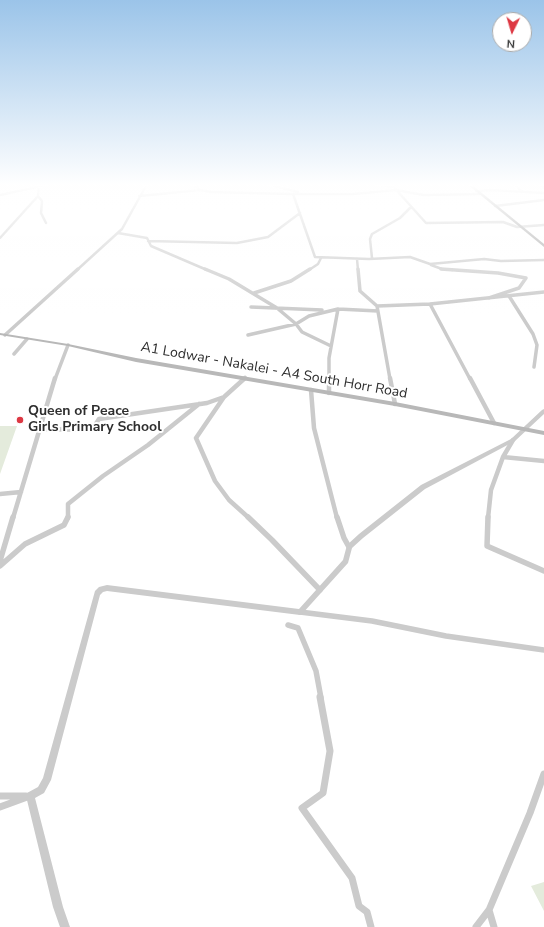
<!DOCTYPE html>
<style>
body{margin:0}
#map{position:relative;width:544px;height:927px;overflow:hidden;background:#fff;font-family:"Nunito Sans",sans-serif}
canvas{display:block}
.north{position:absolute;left:492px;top:12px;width:40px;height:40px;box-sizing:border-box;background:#fff;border:1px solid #ababab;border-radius:50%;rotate:185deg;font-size:11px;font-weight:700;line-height:16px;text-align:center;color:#2e2e2e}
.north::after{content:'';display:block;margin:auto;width:14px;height:18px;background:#dd3843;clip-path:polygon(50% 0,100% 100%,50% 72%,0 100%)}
</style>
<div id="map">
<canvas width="544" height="927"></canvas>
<div class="north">N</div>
</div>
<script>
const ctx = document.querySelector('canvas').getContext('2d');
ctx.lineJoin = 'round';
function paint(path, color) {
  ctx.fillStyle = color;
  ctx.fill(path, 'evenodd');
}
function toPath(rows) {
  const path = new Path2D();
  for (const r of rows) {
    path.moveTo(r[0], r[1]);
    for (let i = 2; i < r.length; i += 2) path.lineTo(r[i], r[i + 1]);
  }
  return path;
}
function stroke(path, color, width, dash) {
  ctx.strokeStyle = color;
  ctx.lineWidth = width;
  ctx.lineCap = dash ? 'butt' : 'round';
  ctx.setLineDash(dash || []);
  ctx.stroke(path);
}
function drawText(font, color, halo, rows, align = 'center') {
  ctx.font = font + ' "Nunito Sans",sans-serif';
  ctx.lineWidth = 4;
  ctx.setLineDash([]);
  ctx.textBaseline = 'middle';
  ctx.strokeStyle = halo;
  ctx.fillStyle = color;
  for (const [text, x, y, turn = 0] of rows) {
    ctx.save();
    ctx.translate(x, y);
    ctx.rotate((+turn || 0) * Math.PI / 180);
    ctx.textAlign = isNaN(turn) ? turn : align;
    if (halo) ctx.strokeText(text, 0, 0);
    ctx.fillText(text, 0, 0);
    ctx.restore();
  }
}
paint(toPath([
 [0,426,17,426,0,474],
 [544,882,544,911,531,886]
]), '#e4ebdc');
stroke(toPath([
 [192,184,200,190],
 [267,184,298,192],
 [375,184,392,187],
 [391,184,426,223,503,222,517,227,544,225],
 [514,184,523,192],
 [539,184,544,188],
 [476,191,491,190,544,193],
 [293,194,315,257,369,259,410,257,430,264,484,259,501,261,544,260],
 [0,195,50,184],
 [38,196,42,201,41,213,46,223],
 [139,196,200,190,211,192,293,194,353,194,396,190,424,195,479,194],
 [495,206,544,200],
 [118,233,147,238,151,246,207,270],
 [0,238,38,196,39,184],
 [148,241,237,243,268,237,300,213],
 [372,258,370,239,372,234,400,218,411,207],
 [357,259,358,270],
 [431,265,442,269,453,270],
 [77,270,122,229,147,184],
 [309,270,318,264,321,258]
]), '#cbcbcb', 2.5);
stroke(toPath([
 [205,269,229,279,277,308,296,324,302,332,331,346],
 [358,269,360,291,377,306,390,379],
 [441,269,498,273,526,278,519,288,489,298],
 [254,293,291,281,310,269],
 [509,296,533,334,537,345,534,367],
 [430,304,544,292],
 [377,306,430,304,470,379],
 [251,307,322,310],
 [5,335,78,269],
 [248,335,296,324,309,316,338,309],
 [14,354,27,339],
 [55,379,68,345],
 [329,379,329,358,338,309,378,311]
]), '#cbcbcb', 3.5);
stroke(toPath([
 [329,378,329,393],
 [390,378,395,404],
 [470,378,494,423],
 [311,390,314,428,337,518],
 [224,397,196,438,215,481,229,500,249,518],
 [40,429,92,430,99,419,207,403,224,397,245,378],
 [503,457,544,461],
 [0,494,21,492],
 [13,518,55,378],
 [68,518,68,504,103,476,148,445,199,404],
 [488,518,491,490,503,457,513,440]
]), '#cbcbcb', 4.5);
stroke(toPath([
 [248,517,272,540,320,590],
 [337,517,344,538,349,547],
 [488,517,487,546,544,571],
 [0,561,13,517],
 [0,566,25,544,64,525,68,517],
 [300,612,372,621,446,636,544,650],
 [288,625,298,628,316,671,321,698]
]), '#cbcbcb', 5.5);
stroke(toPath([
 [320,697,330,751,323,793,302,808,352,878,359,906,367,912,371,927],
 [0,796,26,796],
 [0,807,30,796],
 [476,927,489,910],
 [494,927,489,910,530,813,544,774]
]), '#cbcbcb', 7);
paint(toPath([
 [544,409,544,414,515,441,425,489,363,538,352,548,348,563,302,614,300,615,107,591,103,592,100,595,51,780,44,793,35,798,63,907,70,927,60,927,53,907,26,796,27,793,38,787,43,778,95,591,99,587,107,585,299,609,343,560,347,545,359,534,421,485,511,439,542,410,544,409]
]), '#cbcbcb');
paint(toPath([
 [0,333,68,344,136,358,395,402,544,431,544,435,395,406,136,362,68,346,0,335,0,333]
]), '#b8b8b8');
paint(toPath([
 [471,184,544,244,544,247,467,184,471,184]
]), '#9e9e9e');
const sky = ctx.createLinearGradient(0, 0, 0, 314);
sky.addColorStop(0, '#9bc4e9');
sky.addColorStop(0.59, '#fff');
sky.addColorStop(1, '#ffffff00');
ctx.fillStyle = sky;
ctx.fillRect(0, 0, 544, 314);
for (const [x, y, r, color] of [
 [20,420,4,"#dd3843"]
]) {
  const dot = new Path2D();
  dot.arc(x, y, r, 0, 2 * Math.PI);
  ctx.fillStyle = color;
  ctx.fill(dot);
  stroke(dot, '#fff', 1.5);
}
drawText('14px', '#2e2e2e', '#fff', [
 ["A1 Lodwar - Nakalei - A4 South Horr Road",274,371,10]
]);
drawText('bold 14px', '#2e2e2e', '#fff', [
 ["Queen of Peace",28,412],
 ["Girls Primary School",28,428]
], 'left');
</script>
